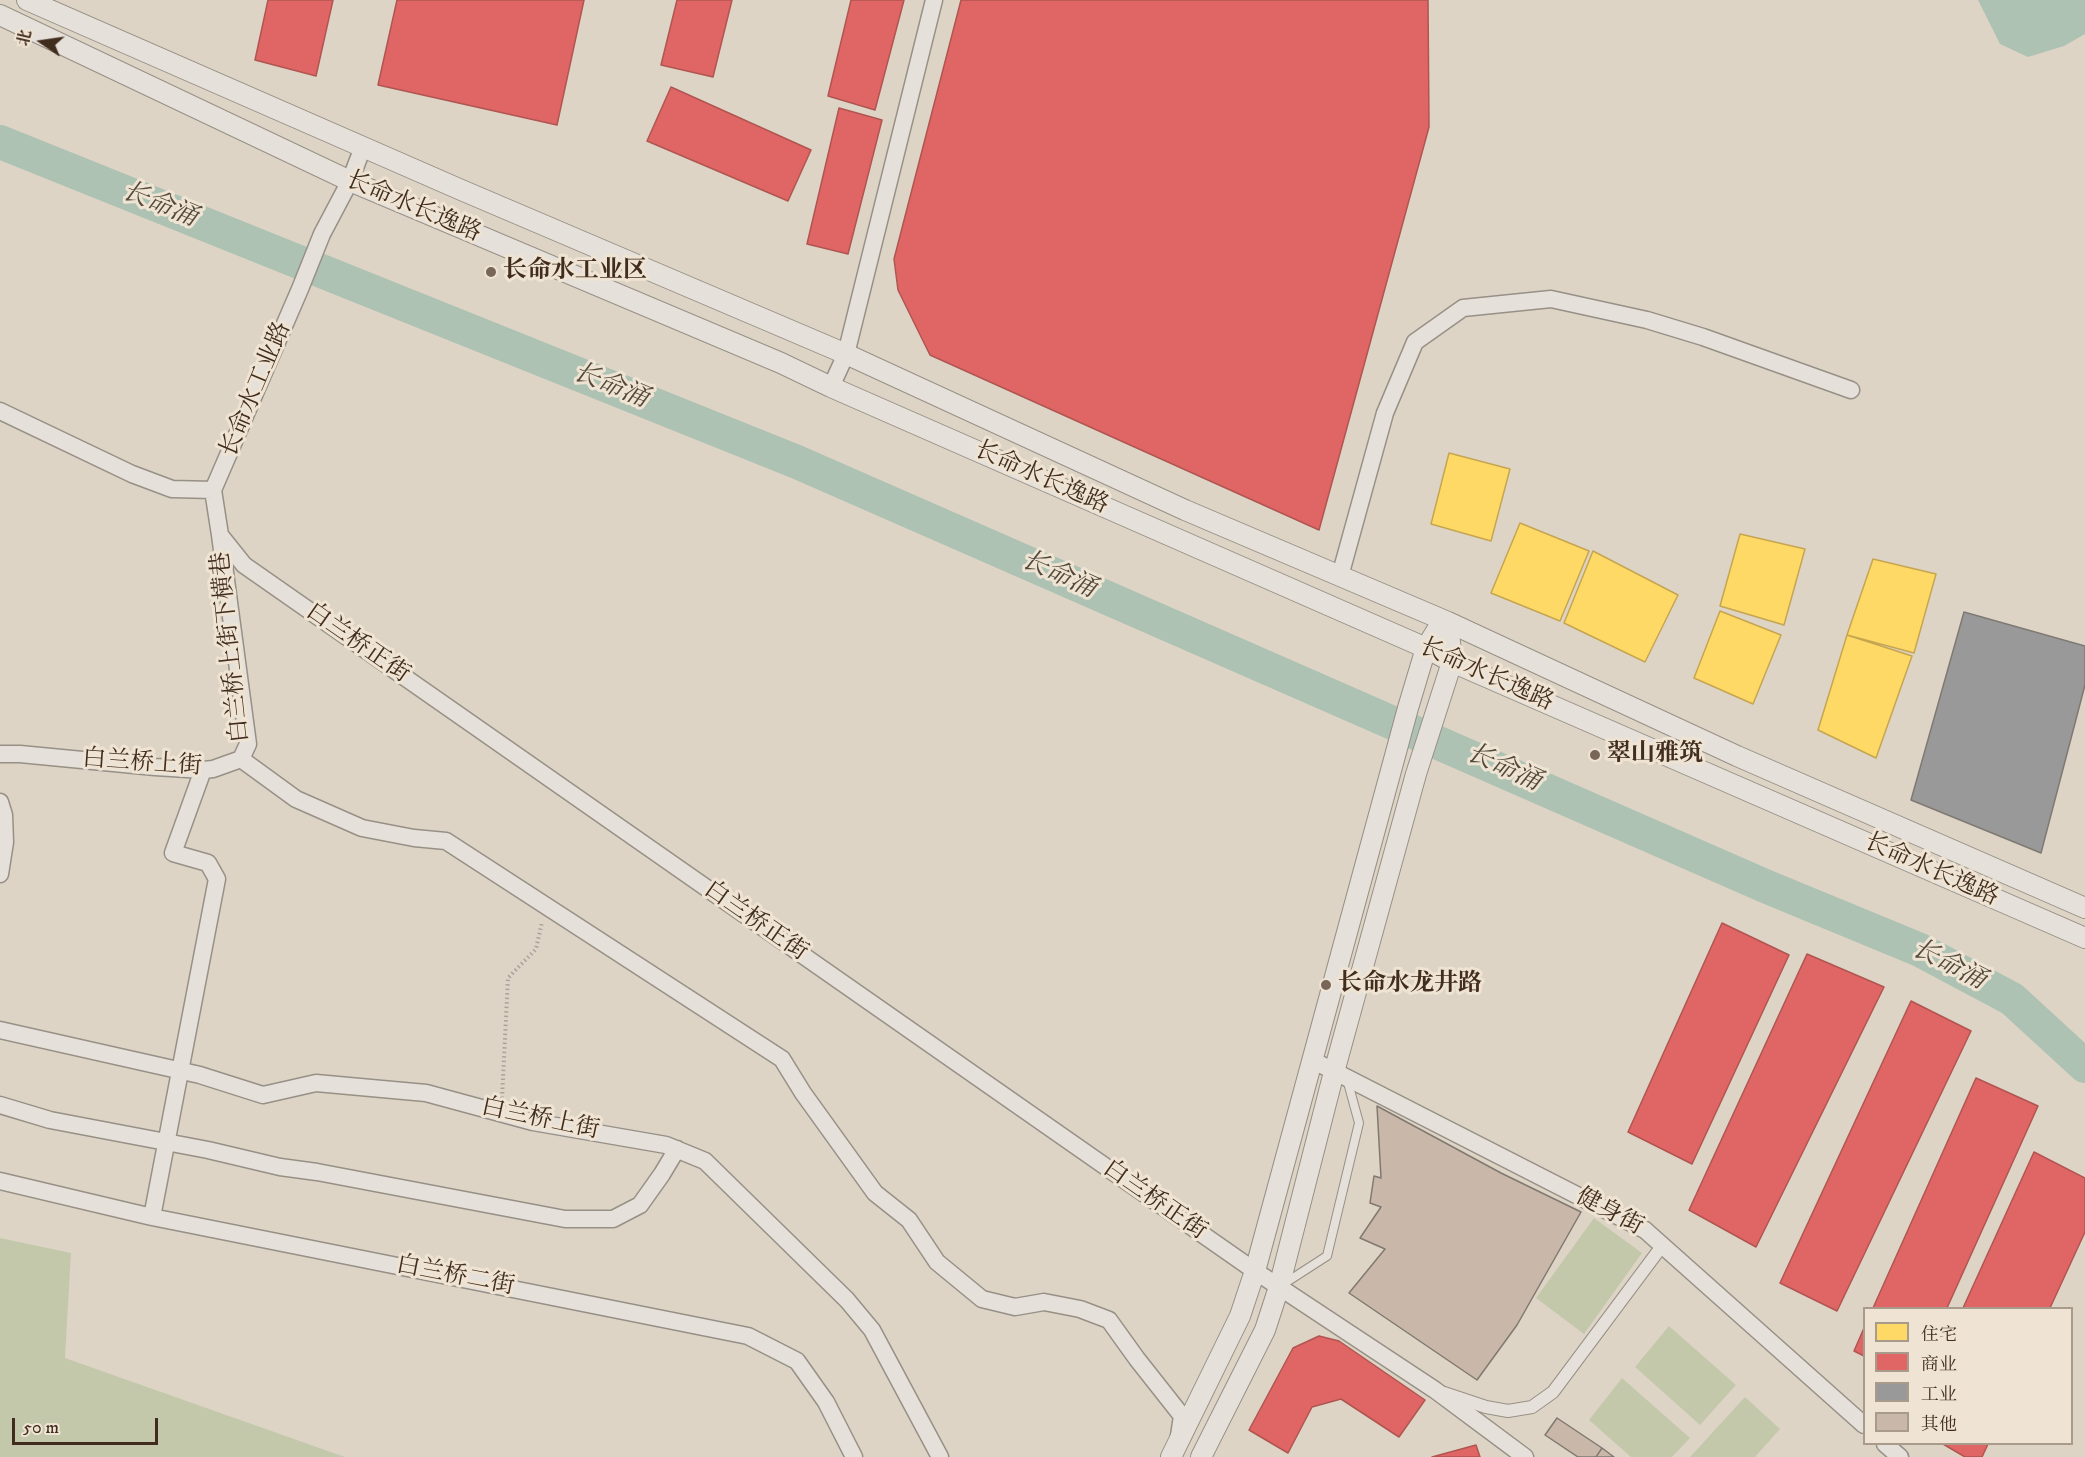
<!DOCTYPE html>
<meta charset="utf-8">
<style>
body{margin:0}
#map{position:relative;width:2085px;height:1457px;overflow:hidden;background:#ddd4c6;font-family:"IM FELL DW Pica","Noto Serif SC",serif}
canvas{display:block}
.legend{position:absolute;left:1863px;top:1307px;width:210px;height:138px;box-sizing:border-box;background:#efe4d3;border:2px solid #a99b8b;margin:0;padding:8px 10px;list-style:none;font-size:18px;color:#412d1e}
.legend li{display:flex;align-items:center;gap:12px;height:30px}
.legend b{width:30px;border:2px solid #a99b8b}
.north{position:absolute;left:12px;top:12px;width:60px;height:60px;-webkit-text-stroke:4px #efe4d3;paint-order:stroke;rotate:283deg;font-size:16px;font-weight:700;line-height:24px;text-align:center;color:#412d1e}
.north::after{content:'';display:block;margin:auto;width:21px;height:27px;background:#412d1e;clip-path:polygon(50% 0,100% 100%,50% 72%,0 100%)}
.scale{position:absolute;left:12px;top:1418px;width:146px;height:27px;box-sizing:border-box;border:3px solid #412d1e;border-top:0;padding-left:8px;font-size:18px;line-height:21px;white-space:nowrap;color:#412d1e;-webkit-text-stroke:4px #efe4d3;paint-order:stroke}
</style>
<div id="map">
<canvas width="2085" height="1457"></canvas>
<ul class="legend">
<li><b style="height:16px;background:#ffd966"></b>住宅</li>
<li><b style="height:16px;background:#e06666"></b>商业</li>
<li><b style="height:16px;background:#999"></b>工业</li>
<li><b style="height:16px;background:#c9b7aa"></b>其他</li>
</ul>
<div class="north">北</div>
<div class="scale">50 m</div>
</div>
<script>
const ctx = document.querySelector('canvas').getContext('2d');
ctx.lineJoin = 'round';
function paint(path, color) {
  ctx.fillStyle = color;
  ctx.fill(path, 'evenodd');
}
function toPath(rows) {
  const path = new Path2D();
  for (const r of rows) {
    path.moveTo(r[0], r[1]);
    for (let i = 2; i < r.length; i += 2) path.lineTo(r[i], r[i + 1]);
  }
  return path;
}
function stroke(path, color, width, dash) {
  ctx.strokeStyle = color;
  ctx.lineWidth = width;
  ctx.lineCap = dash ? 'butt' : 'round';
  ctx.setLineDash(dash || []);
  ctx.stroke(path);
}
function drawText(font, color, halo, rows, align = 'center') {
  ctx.font = font + ' "IM FELL DW Pica","Noto Serif SC",serif';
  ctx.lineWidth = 6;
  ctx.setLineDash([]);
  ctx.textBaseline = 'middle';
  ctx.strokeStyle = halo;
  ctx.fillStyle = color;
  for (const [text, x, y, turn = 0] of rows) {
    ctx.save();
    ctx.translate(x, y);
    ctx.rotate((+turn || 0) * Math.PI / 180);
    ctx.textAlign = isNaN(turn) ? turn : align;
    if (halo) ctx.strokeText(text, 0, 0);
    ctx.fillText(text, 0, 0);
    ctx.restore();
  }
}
paint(toPath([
 [1594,1218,1642,1253,1584,1334,1536,1298],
 [0,1238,71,1253,65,1358,345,1457,0,1457],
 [1669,1326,1736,1385,1700,1425,1635,1367],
 [1622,1378,1690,1438,1672,1457,1631,1457,1589,1420],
 [1745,1397,1780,1429,1755,1457,1690,1457]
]), '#c4c8ab');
paint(toPath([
 [1978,0,2085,0,2085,34,2064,46,2028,57,2000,44]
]), '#adc2b2');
const homes = toPath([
 [1449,453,1510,469,1491,541,1431,524,1449,453],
 [1520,523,1589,551,1560,621,1491,593,1520,523],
 [1740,534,1805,549,1784,625,1720,606,1740,534],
 [1593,551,1678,595,1645,662,1564,623,1593,551],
 [1873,559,1936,574,1914,653,1847,635,1873,559],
 [1720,611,1781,635,1753,704,1694,678,1720,611],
 [1847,635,1912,656,1876,758,1818,730,1847,635]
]);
paint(homes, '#ffd966');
stroke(homes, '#c6a550', 1.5);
const shops = toPath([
 [268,0,333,0,316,76,255,60,268,0],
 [397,0,584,0,557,125,378,85,397,0],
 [677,0,732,0,713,77,661,65,677,0],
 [851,0,904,0,875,110,828,96,851,0],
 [961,0,1428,0,1429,127,1319,530,930,355,898,290,894,259,961,0],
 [671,87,811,150,788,201,647,141,671,87],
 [839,108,882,120,848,254,807,244,839,108],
 [1722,923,1789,955,1692,1164,1628,1132,1722,923],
 [1807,954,1884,987,1756,1247,1689,1210,1807,954],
 [1911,1001,1971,1031,1837,1311,1780,1283,1911,1001],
 [1976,1078,2038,1106,1947,1308,1873,1308,1976,1078],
 [2034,1152,2085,1178,2085,1232,2050,1308,1963,1308,2034,1152],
 [1864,1328,1864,1356,1854,1351,1864,1328],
 [1319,1336,1339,1341,1425,1400,1399,1437,1341,1399,1312,1407,1288,1453,1249,1430,1293,1348,1319,1336],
 [1943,1444,1988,1444,1982,1457,1965,1457,1943,1444],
 [1476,1445,1480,1457,1432,1457,1476,1445]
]);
paint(shops, '#e06666');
stroke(shops, '#b05550', 1.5);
const industry = toPath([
 [1964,612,2085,646,2085,685,2041,853,1911,800,1964,612]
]);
paint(industry, '#999');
stroke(industry, '#7f7974', 1.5);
stroke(toPath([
 [0,142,797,462,1765,886,1920,950,2012,999,2085,1066]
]), '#adc2b2', 34);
const building = toPath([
 [1377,1106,1501,1173,1581,1212,1517,1325,1477,1380,1349,1293,1385,1249,1360,1238,1381,1207,1370,1203,1374,1176,1381,1178,1377,1106],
 [1557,1418,1602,1448,1596,1457,1578,1457,1545,1435,1557,1418],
 [1602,1448,1614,1457,1596,1457,1602,1448]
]);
paint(building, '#c9b7aa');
stroke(building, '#817970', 1.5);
const service = toPath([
 [1282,1285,1327,1256,1359,1123,1347,1079]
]);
const pedestrian = toPath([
 [1444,1393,1486,1407,1508,1411,1532,1407,1553,1392,1662,1246]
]);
const minor = toPath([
 [831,387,846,354,934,0],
 [0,411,132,474,172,489,213,490,220,535,244,565,1255,1271,1435,1390,1525,1457],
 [213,490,300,289,322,234,350,181,363,147],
 [220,535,248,744,241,759],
 [1340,576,1385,413,1415,342,1463,308,1551,299,1647,320,1703,337,1851,390],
 [0,754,20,754,155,767,203,770,213,769,241,759,296,799,362,828,414,838,446,841,782,1059,803,1093,875,1193,909,1220,937,1262,982,1299,1015,1307,1044,1302,1080,1309,1109,1320,1137,1359,1182,1416,1179,1436],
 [0,802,4,815,5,842,0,874],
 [0,1030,200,1075,263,1095,316,1083,426,1093,533,1122,666,1145,705,1161,847,1300,872,1330,940,1457],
 [1312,1060,1645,1230,1864,1425],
 [0,1105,50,1120,208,1150,280,1167,317,1172,565,1219,613,1219,640,1205,662,1174,677,1149],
 [0,1181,152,1217,748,1336,797,1361,826,1402,854,1457],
 [152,1217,217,879,208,863,173,853,203,770],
 [1885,1444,1900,1457]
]);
const tertiary = toPath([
 [27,0,459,189,846,354,1185,510,1448,622,1737,756,2085,908],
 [0,15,350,181,781,363,831,387,1426,648,1452,662,2085,938],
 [1171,1457,1240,1316,1255,1271,1408,708,1426,648,1443,620],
 [1201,1457,1265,1330,1279,1287,1334,1072,1416,774,1452,662,1448,622]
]);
stroke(service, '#979086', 10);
stroke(pedestrian, '#979086', 14);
stroke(minor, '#979086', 19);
stroke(tertiary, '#979086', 22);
stroke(toPath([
 [502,1098,508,978,536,949,542,922]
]), '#a8a39c', 4, [1.5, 3]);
stroke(service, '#e5e0d9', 8);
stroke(pedestrian, '#e5e0d9', 12);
stroke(minor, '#e5e0d9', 16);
stroke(tertiary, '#e5e0d9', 20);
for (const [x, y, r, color] of [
 [491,272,6,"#786759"],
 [1595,755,6,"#786759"],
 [1326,985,6,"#786759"]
]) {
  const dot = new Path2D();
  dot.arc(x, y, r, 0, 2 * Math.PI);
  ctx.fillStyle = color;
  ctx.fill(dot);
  stroke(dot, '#efe4d3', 2);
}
drawText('24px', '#412d1e', '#efe4d3', [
 ["长命水长逸路",413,208,23],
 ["长命水工业路",257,390,-67],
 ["长命水长逸路",1041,479,24],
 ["白兰桥正街",357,644,35],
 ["白兰桥上街下横巷",232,647,-96],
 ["长命水长逸路",1486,676,24],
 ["白兰桥上街",142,764,4],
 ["长命水长逸路",1931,871,24],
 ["白兰桥正街",755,922,35],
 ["白兰桥上街",540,1120,12],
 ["白兰桥正街",1154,1201,35],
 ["健身街",1609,1213,28],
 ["白兰桥二街",455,1277,11]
]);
drawText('bold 24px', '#412d1e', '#efe4d3', [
 ["长命水工业区",503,272],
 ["翠山雅筑",1607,755],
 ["长命水龙井路",1338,985]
], 'left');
drawText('italic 26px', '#52493a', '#efe4d3', [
 ["长命涌",159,206,22],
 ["长命涌",610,387,22],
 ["长命涌",1058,576,24],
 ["长命涌",1503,769,24],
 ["长命涌",1948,966,27]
]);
</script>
